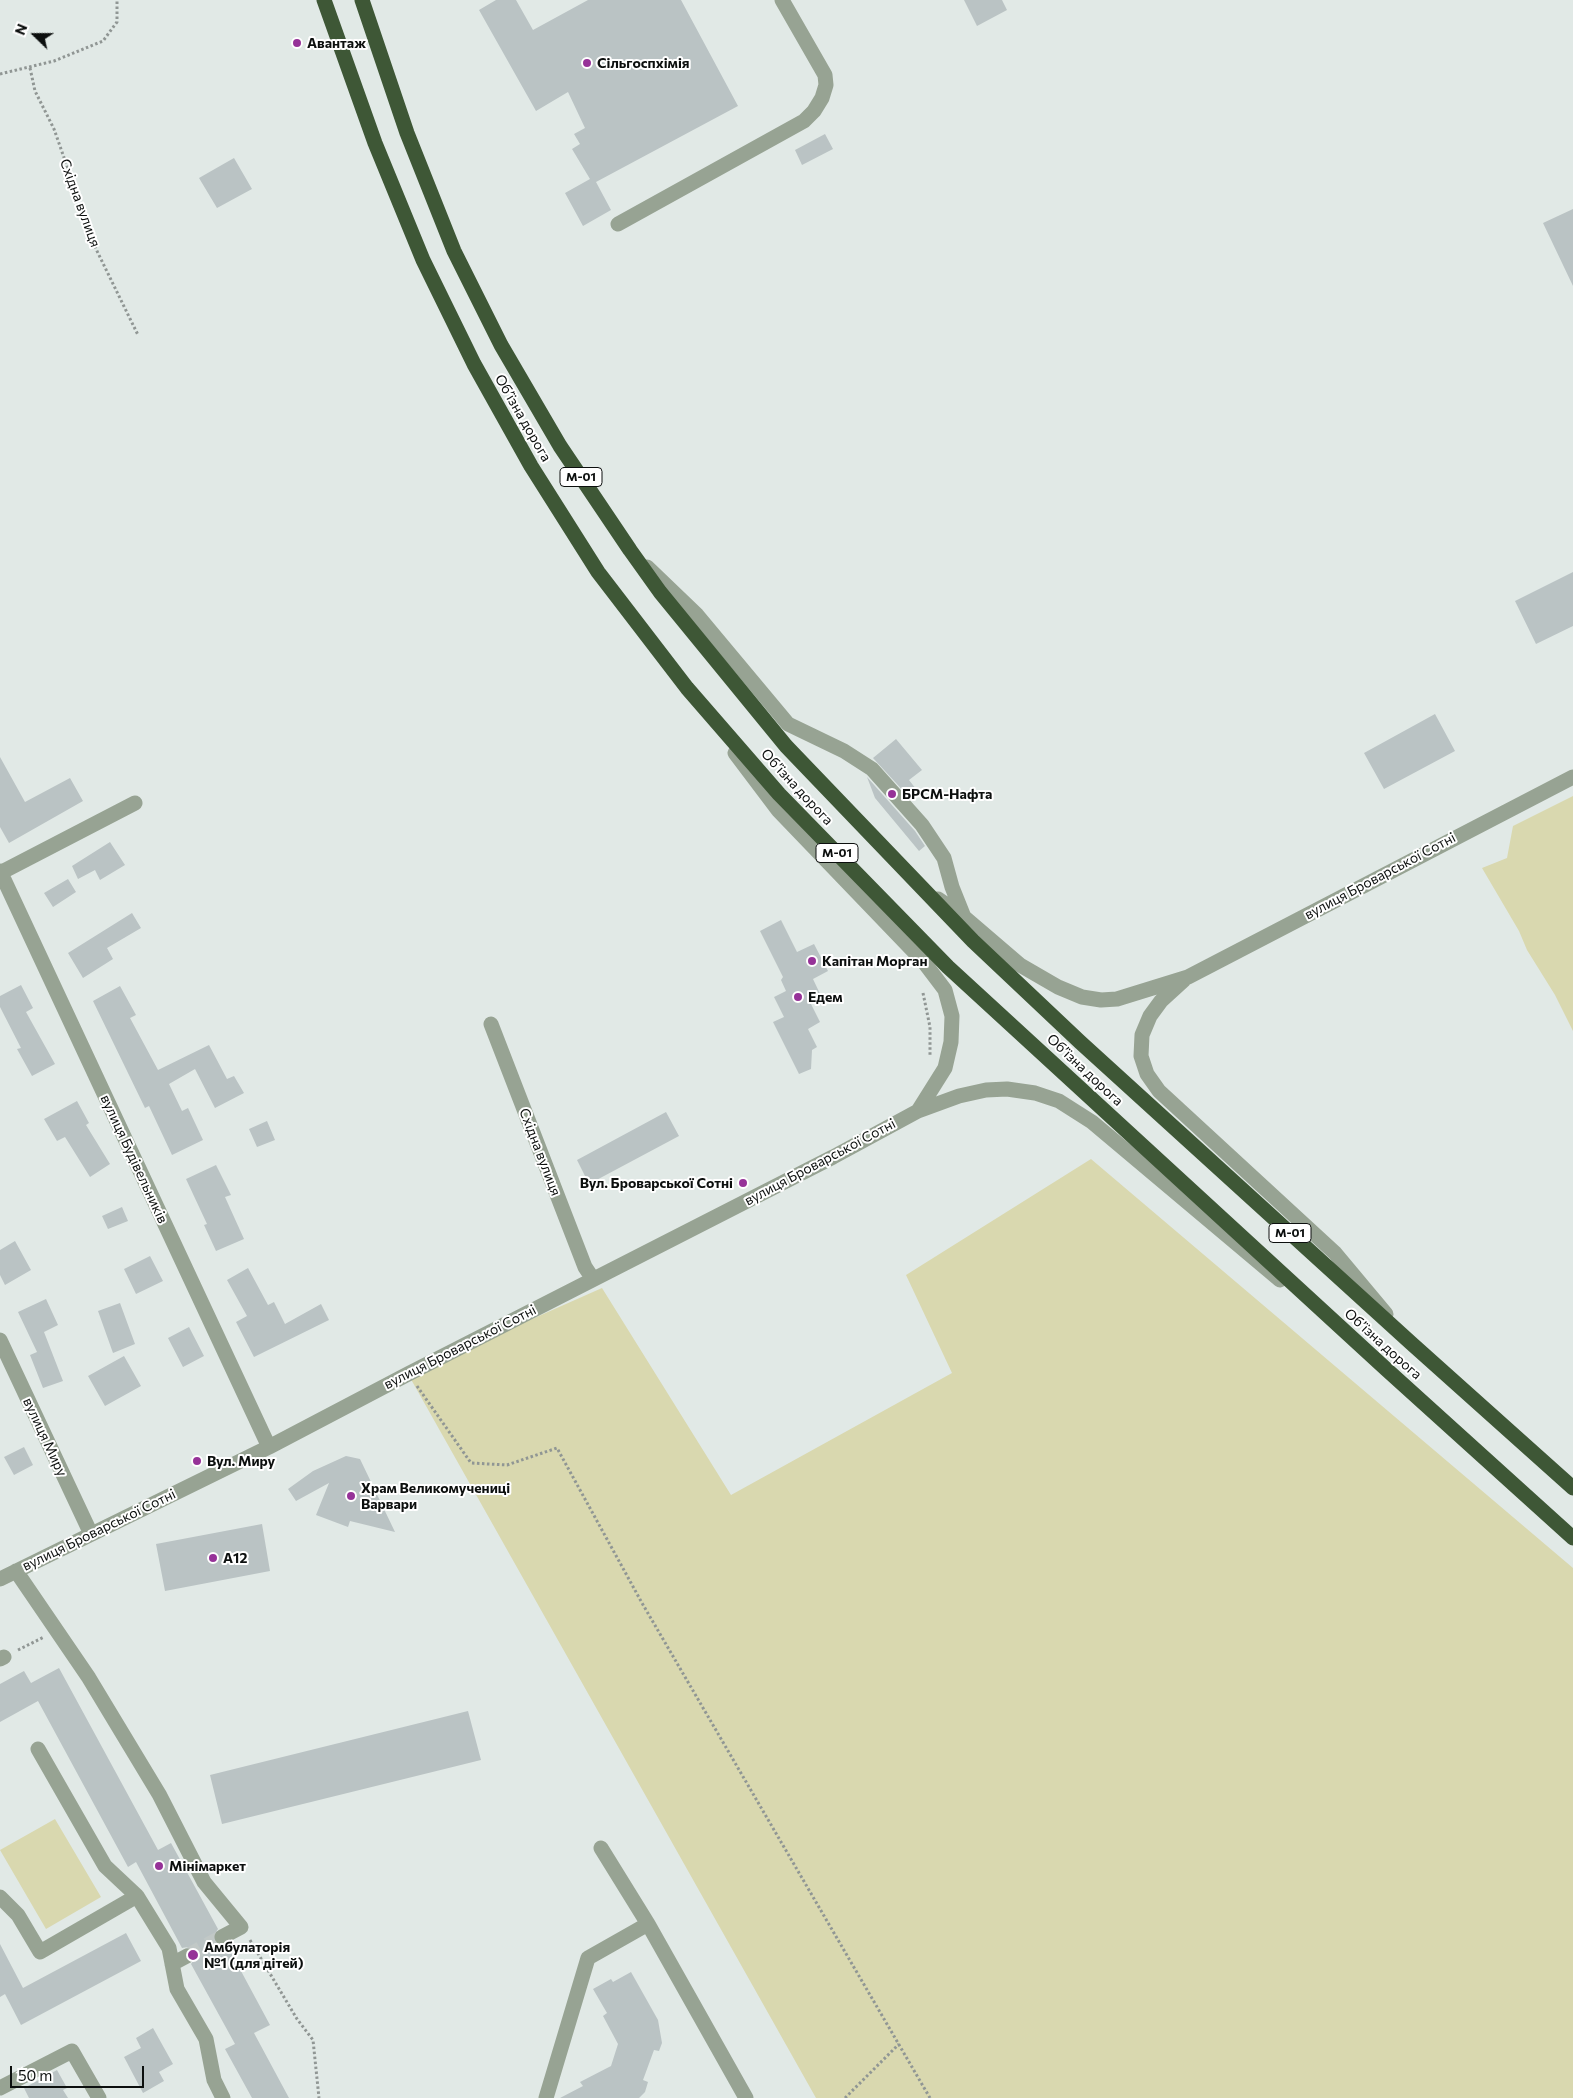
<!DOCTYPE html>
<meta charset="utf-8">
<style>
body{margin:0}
#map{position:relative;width:1573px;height:2098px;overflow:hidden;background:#e1e9e6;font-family:Commissioner,sans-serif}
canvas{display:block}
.north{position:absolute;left:10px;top:10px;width:50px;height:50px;-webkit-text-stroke:4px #fff;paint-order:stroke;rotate:292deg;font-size:14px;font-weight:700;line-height:20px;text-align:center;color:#0c0f0e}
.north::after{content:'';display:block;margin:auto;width:18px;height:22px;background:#0c0f0e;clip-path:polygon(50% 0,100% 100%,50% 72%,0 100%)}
.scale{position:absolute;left:10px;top:2066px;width:134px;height:22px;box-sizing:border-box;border:2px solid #0c0f0e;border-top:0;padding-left:6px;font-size:15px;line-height:18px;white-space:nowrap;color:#0c0f0e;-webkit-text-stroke:4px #fff;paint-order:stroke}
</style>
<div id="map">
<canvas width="1573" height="2098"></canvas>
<div class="north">N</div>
<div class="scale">50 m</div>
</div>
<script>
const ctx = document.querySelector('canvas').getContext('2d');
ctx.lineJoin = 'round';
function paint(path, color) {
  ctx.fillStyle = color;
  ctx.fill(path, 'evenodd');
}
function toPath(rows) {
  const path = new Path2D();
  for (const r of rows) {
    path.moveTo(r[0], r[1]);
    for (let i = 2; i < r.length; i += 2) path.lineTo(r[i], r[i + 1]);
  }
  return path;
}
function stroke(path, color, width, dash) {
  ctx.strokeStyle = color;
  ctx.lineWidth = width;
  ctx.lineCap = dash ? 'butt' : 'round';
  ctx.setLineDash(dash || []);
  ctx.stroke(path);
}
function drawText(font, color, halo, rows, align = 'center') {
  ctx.font = font + ' Commissioner,sans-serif';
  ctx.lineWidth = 4;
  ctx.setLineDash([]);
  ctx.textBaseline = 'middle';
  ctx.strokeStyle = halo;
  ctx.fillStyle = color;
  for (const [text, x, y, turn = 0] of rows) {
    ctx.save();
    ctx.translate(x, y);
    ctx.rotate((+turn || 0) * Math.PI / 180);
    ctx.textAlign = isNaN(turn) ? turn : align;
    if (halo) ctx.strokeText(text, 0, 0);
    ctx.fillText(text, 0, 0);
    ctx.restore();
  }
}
paint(toPath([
 [1573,796,1573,1031,1555,995,1527,950,1519,931,1482,868,1507,858,1513,826],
 [1091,1159,1573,1568,1573,2098,816,2098,408,1374,602,1288,731,1495,952,1373,906,1275],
 [55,1819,101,1897,46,1929,0,1850]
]), '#d9d8af');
paint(toPath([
 [496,0,516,0,533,30,588,0,681,0,738,106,596,182,611,210,583,226,565,193,590,179,572,149,580,144,574,134,585,128,568,92,536,111,479,10],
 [964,0,1002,0,1007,10,977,26],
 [825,134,833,149,802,165,795,150],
 [234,158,252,189,217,208,199,178],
 [1573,209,1573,286,1543,223],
 [1573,572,1573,626,1536,644,1515,601],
 [1435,714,1455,751,1384,789,1364,753],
 [896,739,922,770,909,780,916,789,908,796,873,758],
 [0,757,25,802,70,778,83,801,9,843,0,827],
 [867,777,915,831,925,846,919,851,875,798],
 [110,842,125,865,100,880,95,870,78,879,72,866],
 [68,879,76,892,53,907,44,893],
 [132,913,141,928,107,948,113,959,83,978,68,953],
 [781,920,797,952,814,944,828,971,813,979,822,998,811,1004,820,1022,808,1029,817,1047,812,1050,811,1069,799,1074,773,1022,784,1017,774,997,786,991,781,980,783,977,760,931],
 [21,985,33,1008,26,1012,55,1064,32,1076,17,1049,21,1048,0,1007,0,996],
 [120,986,136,1015,130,1018,158,1070,209,1045,227,1079,234,1076,244,1093,215,1108,195,1069,169,1084,182,1111,188,1108,203,1140,172,1155,149,1106,145,1108,93,1001],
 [77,1101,89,1123,86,1125,110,1164,90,1177,65,1137,57,1141,44,1119],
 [666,1112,679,1136,589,1184,577,1160],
 [267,1121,275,1140,257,1147,249,1129],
 [216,1165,231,1195,225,1197,244,1239,216,1251,204,1225,207,1224,186,1179],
 [122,1207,128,1221,108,1229,102,1216],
 [15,1241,31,1270,5,1285,0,1275,0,1250],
 [150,1256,163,1281,136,1294,124,1269],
 [248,1268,268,1305,274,1302,285,1324,321,1304,329,1320,254,1357,236,1322,247,1316,227,1280],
 [46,1299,58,1325,44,1332,63,1381,43,1388,30,1355,37,1352,18,1312],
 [120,1303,135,1344,113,1353,98,1311],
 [189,1327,204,1356,183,1367,168,1338],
 [124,1356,141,1386,105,1406,88,1376],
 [24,1447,33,1465,14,1475,4,1457],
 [346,1456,360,1459,395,1532,350,1521,348,1527,316,1515,329,1483,296,1501,288,1489,313,1471],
 [262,1524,270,1571,165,1591,156,1544],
 [59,1668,158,1850,171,1843,218,1929,213,1936,214,1942,221,1946,227,1945,270,2025,254,2033,289,2098,252,2098,225,2049,235,2044,191,1964,196,1957,195,1951,188,1947,182,1948,136,1862,128,1867,38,1701,0,1722,0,1684,24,1671,31,1683],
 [468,1711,481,1760,222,1824,210,1775],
 [126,1933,141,1961,21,2025,5,1994,0,1997,0,1944,23,1988],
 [631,1972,658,2020,662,2043,659,2051,654,2050,643,2080,648,2082,645,2092,639,2098,560,2098,583,2086,580,2082,611,2066,618,2044,603,2016,607,2013,593,1989,611,1979,613,1982],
 [153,2028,173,2064,159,2072,164,2081,143,2093,124,2057,141,2048,136,2038],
 [57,2070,67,2088,63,2090,68,2098,29,2098,24,2088]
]), '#bac3c4');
stroke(toPath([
 [187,1956,222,1937]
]), '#c1c8c6', 15, [15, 8]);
stroke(toPath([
 [30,68,35,91,54,129,96,249,138,335],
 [0,74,54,61,103,41,117,22,117,0],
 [923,993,930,1027,930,1057],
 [417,1386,471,1463,507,1465,557,1448,642,1603,930,2098],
 [18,1650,44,1637],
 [250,1940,297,2019,313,2040,319,2098],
 [845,2098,899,2044]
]), '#909694', 3, [2.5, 2.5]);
stroke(toPath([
 [618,224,804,121,814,111,822,98,826,85,825,75,782,0],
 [647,567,697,615,788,724,844,751,872,769,922,825,944,858,952,887,964,917],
 [735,753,778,810,923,961,945,990,952,1016,951,1042,945,1068,918,1111],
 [0,871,269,1447],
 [0,873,135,803],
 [938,899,964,917,1020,965,1058,987,1082,997,1101,1000,1117,999,1188,977,1573,777],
 [1184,980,1161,1001,1150,1016,1142,1035,1141,1056,1147,1074,1159,1091,1335,1253,1386,1314],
 [491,1024,585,1267,593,1279],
 [0,1340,91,1534],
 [16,1571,89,1678,159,1794,204,1882,241,1927,222,1937],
 [0,1579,269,1447,408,1374,833,1157,918,1111,959,1096,986,1090,1007,1089,1035,1093,1059,1101,1092,1122,1280,1280],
 [0,1659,4,1657],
 [38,1749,105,1866,137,1896],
 [601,1848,648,1924,746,2098],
 [0,1897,18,1915,40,1952,137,1896,169,1948,177,1989,206,2039,214,2080,223,2098],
 [172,1964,187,1956],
 [0,2088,72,2051,99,2098],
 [546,2098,588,1958,648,1924]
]), '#97a393', 15);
stroke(toPath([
 [324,0,375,143,423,260,474,364,531,466,598,572,687,688,779,794,948,967,1386,1369,1573,1538],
 [362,0,407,133,454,251,501,345,560,446,630,550,660,592,786,746,973,941,1080,1042,1411,1343,1573,1488]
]), '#3e5736', 15);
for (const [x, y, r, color] of [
 [297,43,5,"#963298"],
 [587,63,5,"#963298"],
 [892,794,5,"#963298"],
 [812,961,5,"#963298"],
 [798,997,5,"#963298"],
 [743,1183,5,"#963298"],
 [197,1461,5,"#963298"],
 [351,1496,5,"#963298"],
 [213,1558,5,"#963298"],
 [159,1866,5,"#963298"],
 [193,1955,6,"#963298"]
]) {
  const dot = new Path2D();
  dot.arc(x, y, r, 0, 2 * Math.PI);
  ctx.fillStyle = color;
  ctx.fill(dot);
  stroke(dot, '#fff', 2);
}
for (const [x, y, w] of [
 [581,477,42],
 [837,853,42],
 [1290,1233,42]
]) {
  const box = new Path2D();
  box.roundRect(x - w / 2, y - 9.5, w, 19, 4);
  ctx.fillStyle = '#fff';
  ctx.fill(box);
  stroke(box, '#0c0f0e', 1);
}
drawText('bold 12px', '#0c0f0e', null, [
 ["М-01",581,477],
 ["М-01",837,853],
 ["М-01",1290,1233]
]);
drawText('bold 14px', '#0c0f0e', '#fff', [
 ["Авантаж",307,43],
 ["Сільгоспхімія",597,63],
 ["БРСМ-Нафта",902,794],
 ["Капітан Морган",822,961],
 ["Едем",808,997],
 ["Вул. Броварської Cотні",733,1183,"right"],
 ["Вул. Миру",207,1461],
 ["Храм Великомучениці",361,1488],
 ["Варвари",361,1504],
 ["А12",223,1558],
 ["Мінімаркет",169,1866],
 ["Амбулаторія",204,1947],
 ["№1 (для дітей)",204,1963]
], 'left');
drawText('14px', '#0c0f0e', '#fff', [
 ["Східна вулиця",80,203,70],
 ["Обʼїзна дорога",523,418,60],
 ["Обʼїзна дорога",797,787,47],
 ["вулиця Броварської Сотні",1380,876,-28],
 ["Обʼїзна дорога",1085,1070,43],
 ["Східна вулиця",540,1152,69],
 ["вулиця Будівельників",134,1159,65],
 ["вулиця Броварської Сотні",820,1162,-28],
 ["Обʼїзна дорога",1383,1344,42],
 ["вулиця Броварської Сотні",460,1347,-27],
 ["вулиця Миру",45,1437,65],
 ["вулиця Броварської Сотні",99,1530,-26]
]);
</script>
